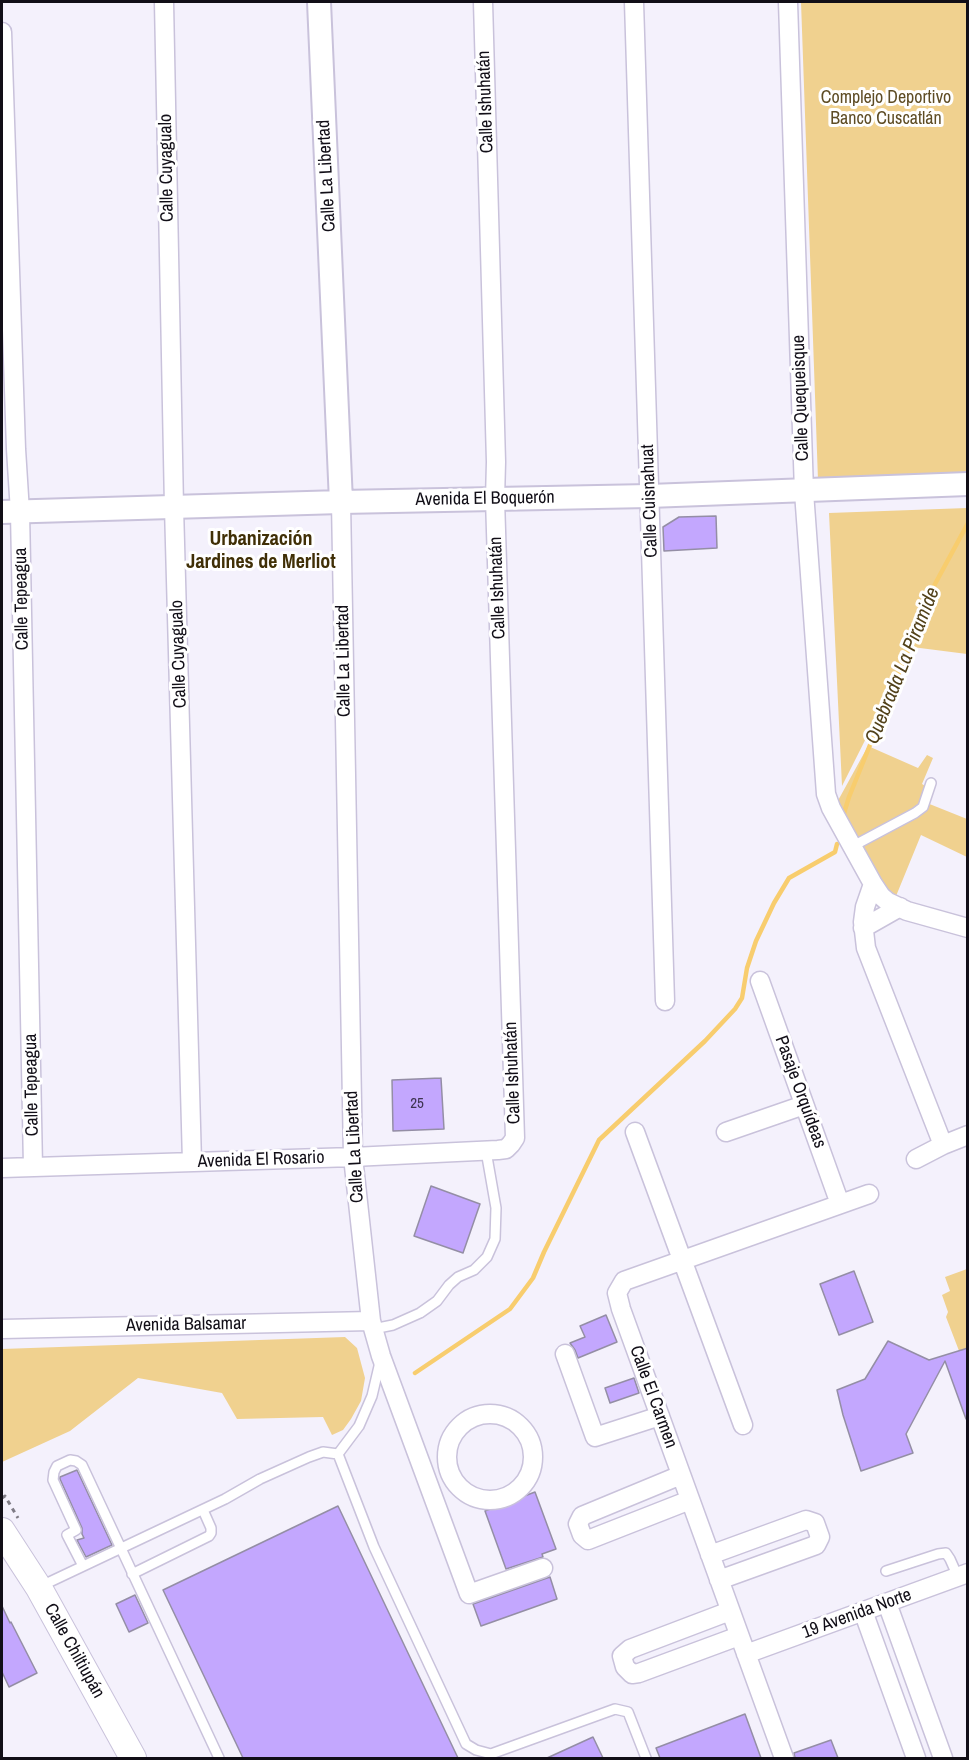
<!DOCTYPE html>
<meta charset="utf-8">
<style>
body{margin:0}
#map{position:relative;width:969px;height:1760px;overflow:hidden;background:#f4f1fc;font-family:"Archivo Narrow",sans-serif}
canvas{display:block}
.frame{position:absolute;inset:0;border:3px solid #110e17;pointer-events:none}
</style>
<div id="map">
<canvas width="969" height="1760"></canvas>
<div class="frame"></div>
</div>
<script>
const ctx = document.querySelector('canvas').getContext('2d');
ctx.lineJoin = 'round';
function paint(path, color) {
  ctx.fillStyle = color;
  ctx.fill(path, 'evenodd');
}
function toPath(rows) {
  const path = new Path2D();
  for (const r of rows) {
    if (r.length === 3) {
      path.moveTo(r[0] + r[2], r[1]);
      path.arc(r[0], r[1], r[2], 0, 2 * Math.PI);
      continue;
    }
    path.moveTo(r[0], r[1]);
    for (let i = 2; i < r.length; i += 2) path.lineTo(r[i], r[i + 1]);
  }
  return path;
}
function stroke(path, color, width, dash) {
  ctx.strokeStyle = color;
  ctx.lineWidth = width;
  ctx.lineCap = dash ? 'butt' : 'round';
  ctx.setLineDash(dash || []);
  ctx.stroke(path);
}
function drawText(font, color, halo, rows, align = 'center') {
  ctx.font = font + ' "Archivo Narrow",sans-serif';
  ctx.lineWidth = 6;
  ctx.setLineDash([]);
  ctx.textBaseline = 'middle';
  ctx.strokeStyle = halo;
  ctx.fillStyle = color;
  for (const [text, x, y, turn = 0] of rows) {
    ctx.save();
    ctx.translate(x, y);
    ctx.rotate((+turn || 0) * Math.PI / 180);
    ctx.textAlign = isNaN(turn) ? turn : align;
    if (halo) ctx.strokeText(text, 0, 0);
    ctx.fillText(text, 0, 0);
    ctx.restore();
  }
}
paint(toPath([
 [801,2,967,2,967,474,818,480],
 [967,508,967,654,912,647,842,786,829,513],
 [868,746,918,768,927,755,933,758,922,784,932,790,927,803,967,819,967,857,921,835,894,901,835,806],
 [967,1269,967,1354,961,1356,946,1317,948,1312,942,1295,950,1291,945,1277],
 [345,1337,357,1348,365,1378,361,1401,351,1419,343,1430,332,1435,323,1417,237,1419,222,1393,138,1378,70,1431,2,1462,2,1349]
]), '#f0d18f');
stroke(toPath([
 [844,813,849,797,935,584,968,523],
 [415,1373,510,1309,533,1278,544,1252,599,1140,705,1041,735,1009,742,998,747,968,756,941,774,903,789,878,835,852,837,844]
]), '#f8cd6e', 4.5);
const building = toPath([
 [716,516,717,548,664,551,663,527,679,517,716,516],
 [441,1078,444,1129,393,1131,392,1080,441,1078],
 [431,1186,480,1204,463,1253,414,1236,431,1186],
 [854,1271,873,1322,839,1335,820,1284,854,1271],
 [606,1315,617,1342,578,1358,575,1350,570,1343,585,1337,580,1326,606,1315],
 [888,1341,929,1360,968,1348,968,1418,966,1419,945,1361,906,1434,913,1453,861,1471,843,1415,837,1390,865,1379,888,1341],
 [634,1378,639,1393,610,1403,605,1388,634,1378],
 [77,1470,112,1545,86,1557,77,1540,84,1538,82,1534,82,1528,60,1479,60,1477,77,1470],
 [535,1492,556,1549,542,1554,543,1557,506,1569,485,1511,535,1492],
 [338,1506,458,1758,243,1758,163,1590,338,1506],
 [550,1577,557,1599,481,1626,473,1604,550,1577],
 [135,1595,148,1623,129,1632,116,1604,135,1595],
 [2,1606,10,1623,11,1622,37,1673,9,1687,2,1672,2,1606],
 [745,1714,761,1758,660,1758,656,1748,745,1714],
 [593,1737,603,1758,547,1758,593,1737],
 [831,1740,838,1758,795,1758,794,1753,831,1740]
]);
paint(building, '#c3a7fe');
stroke(building, '#948ea5', 1.5);
const service = toPath([
 [853,846,915,813,923,807,931,783],
 [373,1329,393,1325,420,1313,437,1301,449,1285,458,1277,474,1270,487,1257,495,1239,496,1208,486,1151],
 [338,1454,374,1547,466,1744,476,1750,491,1754,615,1709,628,1712,646,1758],
 [338,1454,359,1426,372,1396,380,1362],
 [83,1566,67,1535,76,1530,53,1480,54,1472,57,1466,70,1460,76,1461,82,1465,219,1758],
 [886,1571,938,1554,946,1553,950,1559,958,1577],
 [132,1574,209,1536,211,1533,211,1528,203,1510],
 [39,1587,225,1499,260,1479,309,1457,323,1452,338,1454]
]);
const minor = toPath([
 [164,2,174,507,192,1162],
 [634,2,665,1001],
 [788,2,804,492,826,794,831,808,873,884,881,896,888,902,907,911,968,928],
 [2,32,16,449,20,512,33,1167],
 [341,502,353,1157,371,1321,381,1356,469,1594,543,1568],
 [873,884,865,907,863,922,866,948,943,1145],
 [863,928,900,907],
 [760,981,840,1204],
 [635,1132,743,1425],
 [726,1132,804,1105],
 [916,1159,943,1145,968,1135],
 [2,1168,353,1157,498,1150,506,1149,511,1144,515,1138,495,499,496,462,483,2],
 [2,1329,371,1321],
 [565,1354,595,1437,660,1416],
 [490,1457,43],
 [681,1475,582,1516,578,1524,582,1535,588,1540,690,1500],
 [710,1555,806,1520,815,1523,820,1537,816,1545,719,1580],
 [887,1603,943,1758],
 [730,1611,630,1649,622,1656,625,1667,632,1674,639,1673,739,1636],
 [863,1611,916,1758],
 [746,1654,968,1573],
 [784,1758,621,1309,617,1293,624,1281,869,1194]
]);
const tertiary = toPath([
 [319,2,341,502],
 [2,512,341,502,649,496,968,484]
]);
const secondary = toPath([
 [2,1531,39,1588,133,1758]
]);
stroke(service, '#c9c2db', 12);
stroke(minor, '#c9c2db', 21);
stroke(tertiary, '#c9c2db', 26);
stroke(secondary, '#c9c2db', 28);
stroke(toPath([
 [2,1498,5,1496,18,1518]
]), '#7f7c86', 3, [4.5, 4.5]);
stroke(service, '#fff', 9);
stroke(minor, '#fff', 18);
stroke(tertiary, '#fff', 22);
stroke(secondary, '#fff', 26);
drawText('15px', '#3e3451', null, [
 ["25",417,1104]
]);
drawText('18px', '#5e4c24', '#fff', [
 ["Complejo Deportivo",886,98],
 ["Banco Cuscatlán",886,119]
]);
drawText('18px', '#110e17', '#fff', [
 ["Calle Ishuhatán",486,102,-92],
 ["Calle Cuyagualo",167,168,-91],
 ["Calle La Libertad",327,176,-93],
 ["Calle Quequeisque",801,398,-92],
 ["Avenida El Boquerón",485,499,-1],
 ["Calle Cuisnahuat",650,501,-92],
 ["Calle Ishuhatán",498,588,-92],
 ["Calle Tepeagua",22,599,-91],
 ["Calle Cuyagualo",179,654,-92],
 ["Calle La Libertad",344,661,-91],
 ["Calle Ishuhatán",513,1073,-92],
 ["Calle Tepeagua",32,1085,-91],
 ["Pasaje Orquídeas",800,1092,70],
 ["Calle La Libertad",355,1147,-93],
 ["Avenida El Rosario",261,1160,-2],
 ["Avenida Balsamar",186,1325,-1],
 ["Calle El Carmen",653,1397,70],
 ["19 Avenida Norte",857,1614,-20],
 ["Calle Chiltiupán",74,1651,61]
]);
drawText('bold 20px', '#402f06', '#fff', [
 ["Urbanización",261,540],
 ["Jardines de Merliot",261,563]
]);
drawText('italic 20px', '#524119', '#fff', [
 ["Quebrada La Piramide",903,666,-68]
]);
</script>
